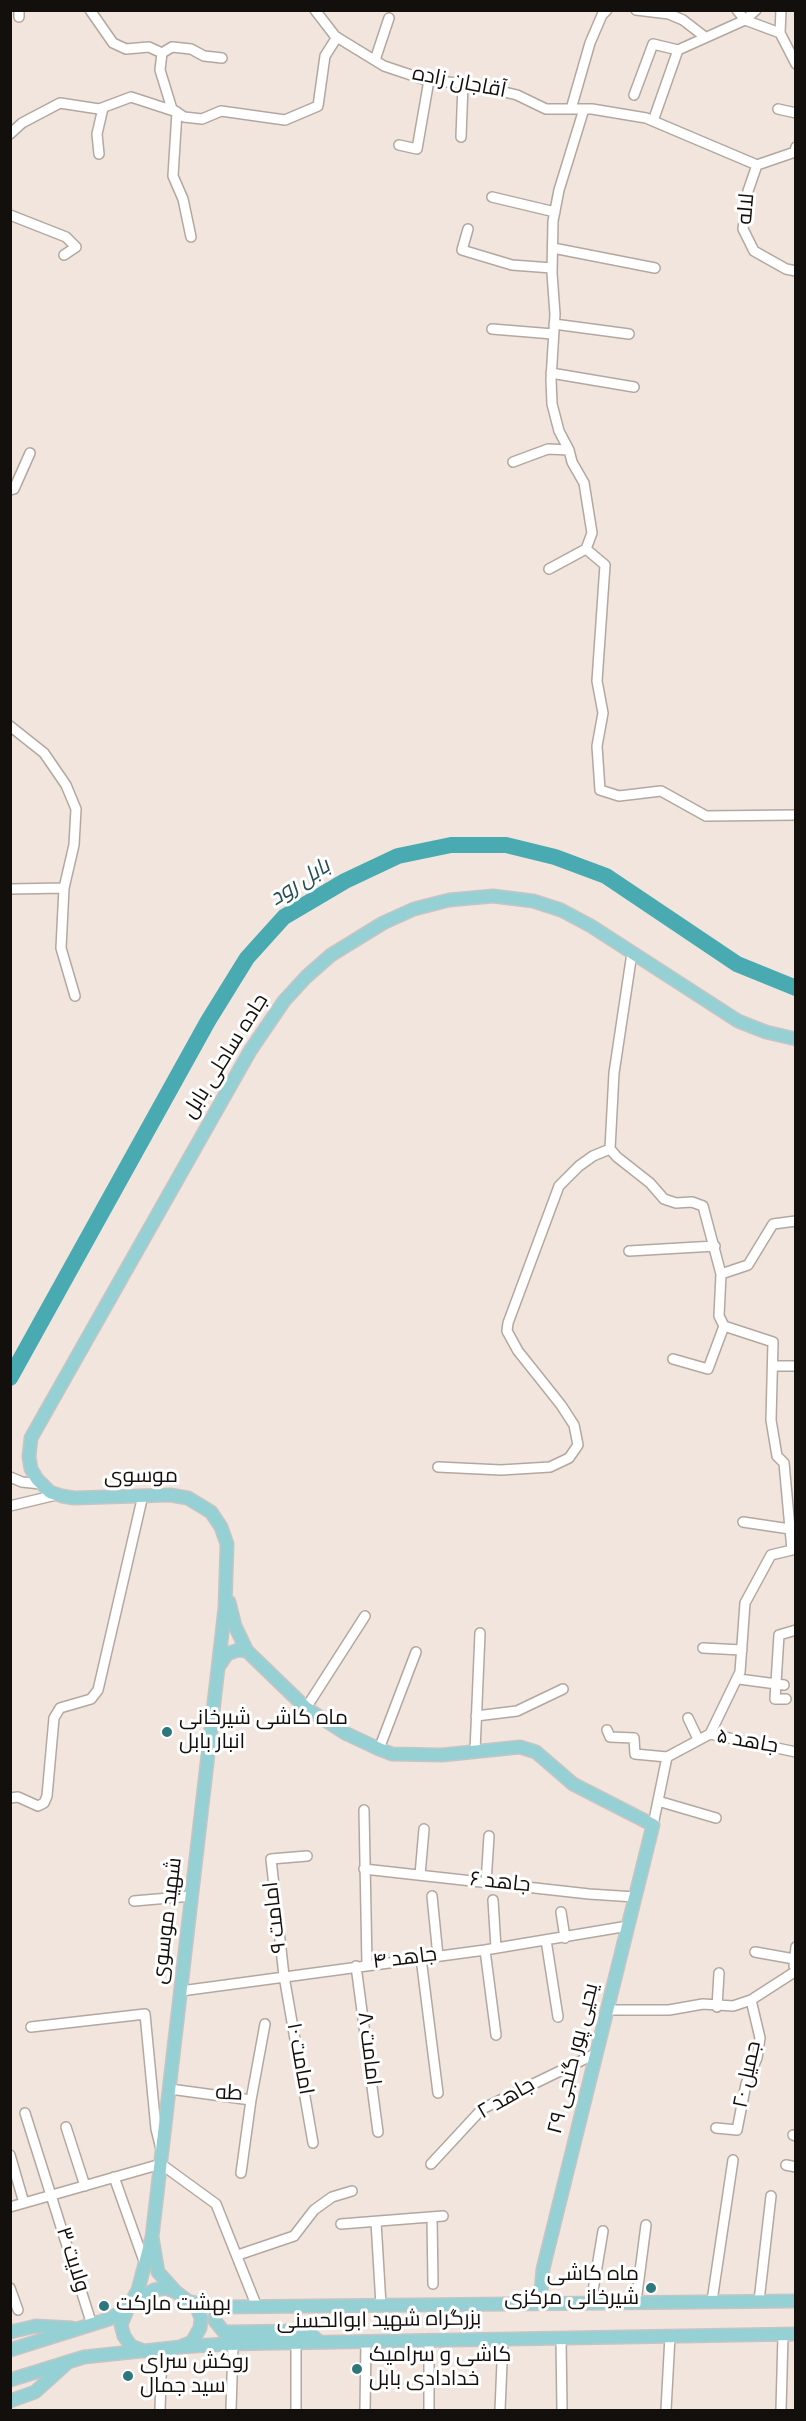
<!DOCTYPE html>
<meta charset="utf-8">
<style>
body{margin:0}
#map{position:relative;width:806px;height:2421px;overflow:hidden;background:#f1e5dd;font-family:Overpass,sans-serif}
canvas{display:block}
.frame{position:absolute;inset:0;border:12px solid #130f0c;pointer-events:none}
</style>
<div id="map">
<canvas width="806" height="2421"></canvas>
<div class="frame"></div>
</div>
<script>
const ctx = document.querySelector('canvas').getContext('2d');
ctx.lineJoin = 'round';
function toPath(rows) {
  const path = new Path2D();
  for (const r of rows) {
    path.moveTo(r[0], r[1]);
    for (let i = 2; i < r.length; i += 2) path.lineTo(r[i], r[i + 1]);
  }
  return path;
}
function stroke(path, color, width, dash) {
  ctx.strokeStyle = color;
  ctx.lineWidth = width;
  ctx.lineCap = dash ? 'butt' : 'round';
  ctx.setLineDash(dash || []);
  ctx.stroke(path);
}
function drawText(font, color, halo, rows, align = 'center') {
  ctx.font = font + ' Overpass,Cairo,sans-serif';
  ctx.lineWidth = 6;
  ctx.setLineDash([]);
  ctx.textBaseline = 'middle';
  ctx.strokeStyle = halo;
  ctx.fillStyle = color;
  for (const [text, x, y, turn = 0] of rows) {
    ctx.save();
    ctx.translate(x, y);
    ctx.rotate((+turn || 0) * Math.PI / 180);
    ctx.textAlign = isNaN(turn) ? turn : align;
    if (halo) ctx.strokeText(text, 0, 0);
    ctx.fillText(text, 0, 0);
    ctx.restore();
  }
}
stroke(toPath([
 [10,1378,208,1021,247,958,284,917,345,881,398,856,451,845,506,845,555,857,606,876,737,964,796,988]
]), '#4aaab1', 16);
const minor = toPath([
 [19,10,19,17],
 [90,10,113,43,126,49,149,47,162,53],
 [315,10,335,36,384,66,423,79,480,86,517,95,546,109,592,109,646,118,757,165],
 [636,10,669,14,683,20,705,37],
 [756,10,745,20,780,33],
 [781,10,780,33,796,64],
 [162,53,160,70,172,109,184,117,202,119,221,111,285,120,318,106,325,56,337,37],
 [162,53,172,47,191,49,204,56,222,58],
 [375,60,389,18],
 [634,95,653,44,678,50],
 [571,109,590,43,602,15,607,10],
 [584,109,559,190,553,221,552,273,555,314,551,379,552,404,559,431,569,450,572,462,584,483,592,533,586,549,605,565,597,681,603,713,597,746,600,790,619,796,661,791,706,816,796,815],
 [778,109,796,113],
 [653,121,678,50,745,20,737,10],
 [10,134,22,123,60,103,99,109,131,97,177,112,173,176,183,199,191,237],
 [461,137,463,84],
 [399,145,417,149,429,80],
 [796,147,795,152,757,165,748,191,743,229,754,251,786,269,796,271],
 [99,154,97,134,103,108],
 [492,197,555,212],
 [10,215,66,237,76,247,64,255],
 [468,229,462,250,512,265,552,268],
 [553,248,655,268],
 [554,324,629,334],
 [492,329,553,334],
 [551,373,634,387],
 [513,462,548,449,569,450],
 [10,490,14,489,30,453],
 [549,569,586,549],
 [10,726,44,753,66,785,76,809,74,845,64,888,61,948,75,996],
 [10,889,64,888],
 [610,1149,617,1157,650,1183,664,1199,676,1203,692,1202,703,1206,721,1274,719,1316,724,1326,773,1342,771,1420,777,1456,784,1463,792,1550],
 [629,1251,715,1246],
 [721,1274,748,1265,773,1224,796,1221],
 [673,1359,708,1369,724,1326],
 [773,1366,796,1366],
 [438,1467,501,1470,550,1467,569,1458,578,1445,574,1425,561,1405,518,1351,507,1331,508,1323,559,1186,579,1166,593,1156,610,1149,614,1073,632,953],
 [10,1477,22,1482,41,1484],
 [10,1506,56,1495],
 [743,1522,790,1529],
 [703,1648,742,1650],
 [739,1679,784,1685],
 [786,1699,775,1699,779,1635,796,1630],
 [306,1708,365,1616],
 [476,1716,517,1711,563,1689],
 [688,1718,698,1739],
 [607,1730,610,1737,634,1738,635,1754,667,1757],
 [710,1734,740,1672,745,1603,771,1555,796,1549],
 [379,1749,416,1652],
 [475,1751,480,1633],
 [667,1757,710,1734,796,1752],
 [10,1798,18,1797,38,1806,44,1803,47,1796,54,1718,60,1708,91,1699,98,1690,143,1495],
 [658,1801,716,1818],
 [364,1810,367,1965],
 [653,1825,667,1757],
 [307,1856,271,1859,284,1976,313,2143],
 [364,1869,589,1894,635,1897],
 [420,1875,424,1829],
 [486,1883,489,1836],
 [432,1896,438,1956],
 [493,1900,496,1948],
 [134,1901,192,1896],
 [561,1912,565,1938],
 [546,1940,558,2017],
 [485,1950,496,2035],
 [755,1952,794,1959],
 [421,1958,438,2093],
 [356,1966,378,2132],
 [794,1966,796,1947],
 [181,1991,485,1950,628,1926],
 [717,2007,719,1973],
 [607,2010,669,2010,703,2004,733,2006,751,2000,796,1971],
 [31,2027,145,2014,156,2129,161,2149],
 [170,2089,251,2100,265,2024],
 [25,2113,92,2325],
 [66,2127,85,2186],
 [716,2128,737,2130,746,2084,757,2058,760,2038,751,2000],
 [793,2135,796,2136],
 [10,2155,24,2203],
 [431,2164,482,2109,597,2053],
 [786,2165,796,2167],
 [241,2173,251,2100],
 [114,2177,145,2264],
 [10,2207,161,2164,216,2204,257,2307],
 [432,2217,433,2284],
 [376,2222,381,2305],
 [341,2224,443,2216],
 [238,2255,294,2236,314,2210,332,2197,352,2191],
 [10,2288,18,2310],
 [712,2301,733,2160],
 [759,2301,771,2196],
 [636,2302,646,2225],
 [591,2303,603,2231],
 [561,2338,562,2410],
 [160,2410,162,2349],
 [231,2410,233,2344],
 [296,2410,296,2342],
 [365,2410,366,2341],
 [429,2410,429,2340],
 [500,2410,503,2339],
 [666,2410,670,2336],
 [781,2410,783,2335]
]);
const major = toPath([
 [247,1651,306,1708,345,1733,379,1749,392,1754,442,1755,520,1747,536,1752,573,1784,653,1825,543,2269,540,2303],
 [219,1666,227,1654,238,1650,247,1651,235,1626,229,1602],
 [152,2237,225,1608,227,1544,221,1527,211,1512,188,1498,170,1495,74,1498,62,1496,50,1492,37,1479,31,1469,29,1457,31,1438,250,1051,284,1001,306,977,331,955,383,923,414,909,449,900,493,896,533,901,561,910,591,926,738,1021,766,1032,796,1039],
 [190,2302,220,2307,796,2301],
 [220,2307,216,2312,215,2321,224,2332,302,2331,309,2332,319,2342],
 [10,2332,36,2326,72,2328],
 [180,2347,225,2344,796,2334],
 [10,2350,109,2319,128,2308,138,2290,152,2237,158,2272,176,2292,197,2308,201,2318,200,2328,192,2342,180,2347,144,2351,131,2346,124,2336,121,2325,128,2308,154,2290,166,2288,176,2292],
 [10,2380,84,2357,141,2351],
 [10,2401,35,2392,66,2364]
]);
stroke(minor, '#b3a8a0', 12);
stroke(major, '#c6c5c5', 15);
stroke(minor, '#fff', 9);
stroke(major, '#94d0d4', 12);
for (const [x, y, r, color] of [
 [167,1732,6,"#2e777c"],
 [651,2288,6,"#2e777c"],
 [104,2306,6,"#2e777c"],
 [357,2369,6,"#2e777c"],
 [128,2376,6,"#2e777c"]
]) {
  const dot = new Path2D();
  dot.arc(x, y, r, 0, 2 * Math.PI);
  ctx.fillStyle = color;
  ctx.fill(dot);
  stroke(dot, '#fff', 2);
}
drawText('21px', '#130f0c', '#fff', [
 ["آقاجان زاده",459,84,11],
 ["لاله",748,209,-85],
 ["جاده ساحلی بابل",227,1057,-58],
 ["موسوی",141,1478],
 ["جاهد ۵",747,1743,10],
 ["جاهد ۶",500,1884,6],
 ["امامت ۹",277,1917,-97],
 ["شهید موسوی",169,1921,-83],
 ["جاهد ۴",405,1960,-7],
 ["امامت ۸",367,2049,83],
 ["امامت ۱۰",298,2059,80],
 ["یحیی پور گنجی ۲۹",575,2059,-76],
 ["جمیل ۲۰",749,2075,-78],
 ["طه",229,2095,3],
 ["جاهد ۲",507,2100,-30],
 ["ولایت ۳",71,2260,72],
 ["بزرگراه شهید ابوالحسنی",379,2322,-1]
]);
drawText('21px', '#130f0c', '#fff', [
 ["ماه کاشی شیرخانی",179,1720],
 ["انبار بابل",179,1744],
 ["ماه کاشی",639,2276,"right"],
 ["شیرخانی مرکزی",639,2300,"right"],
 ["بهشت مارکت",116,2306],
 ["کاشی و سرامیک",369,2357],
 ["خدادادی بابل",369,2381],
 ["روکش سرای",140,2364],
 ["سید جمال",140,2388]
], 'left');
drawText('italic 22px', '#265154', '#fff', [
 ["بابل رود",301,884,-33]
]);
</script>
